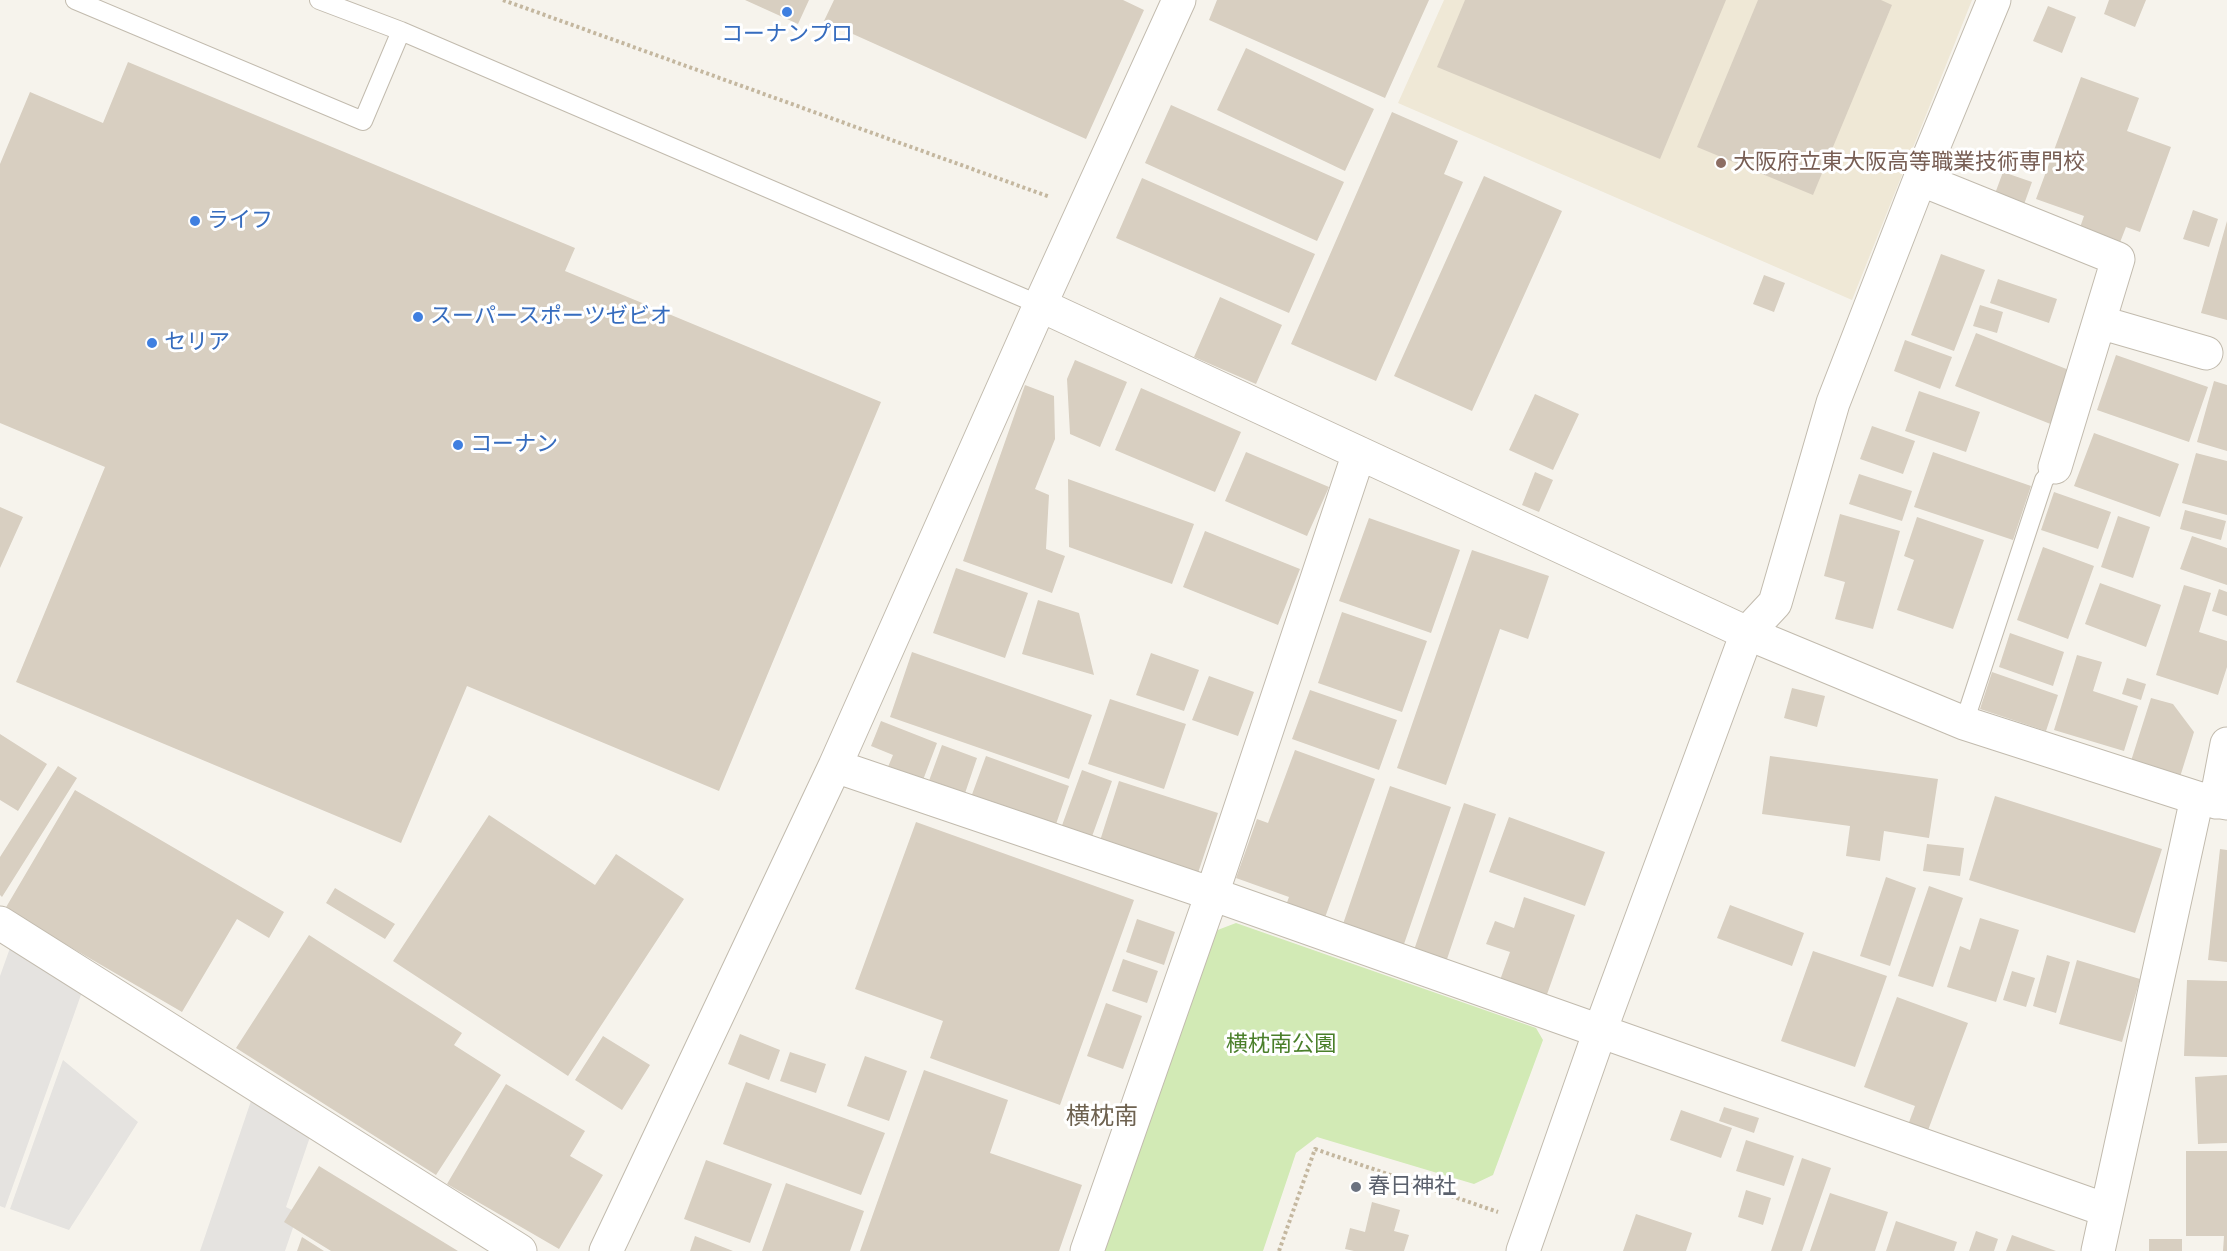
<!DOCTYPE html>
<meta charset="utf-8">
<style>
body{margin:0}
canvas{display:block;background:#f6f3ec}
</style>
<canvas width="2227" height="1251"></canvas>
<script>
const ctx = document.querySelector('canvas').getContext('2d');
ctx.lineJoin = 'round';
function paint(path, color) {
  ctx.fillStyle = color;
  ctx.fill(path, 'evenodd');
}
function toPath(rows) {
  const path = new Path2D();
  for (const r of rows) {
    path.moveTo(r[0], r[1]);
    for (let i = 2; i < r.length; i += 2) path.lineTo(r[i], r[i + 1]);
  }
  return path;
}
function stroke(path, color, width, dash) {
  ctx.strokeStyle = color;
  ctx.lineWidth = width;
  ctx.lineCap = dash ? 'butt' : 'round';
  ctx.setLineDash(dash || []);
  ctx.stroke(path);
}
function drawText(font, color, halo, rows, align = 'center') {
  ctx.font = font + ' Signika,"Noto Sans JP",sans-serif';
  ctx.lineWidth = 6;
  ctx.setLineDash([]);
  ctx.textBaseline = 'middle';
  ctx.strokeStyle = halo;
  ctx.fillStyle = color;
  for (const [text, x, y, turn = 0] of rows) {
    ctx.save();
    ctx.translate(x, y);
    ctx.rotate((+turn || 0) * Math.PI / 180);
    ctx.textAlign = isNaN(turn) ? turn : align;
    if (halo) ctx.strokeText(text, 0, 0);
    ctx.fillText(text, 0, 0);
    ctx.restore();
  }
}
paint(toPath([
 [1444,0,1972,0,1852,300,1398,103]
]), '#efe8d6');
paint(toPath([
 [1236,923,1536,1028,1543,1040,1493,1175,1474,1184,1317,1137,1296,1153,1263,1251,1100,1251,1215,931]
]), '#d2eab5');
paint(toPath([
 [10,948,82,992,5,1208,0,1206,0,976],
 [63,1060,138,1122,69,1230,10,1209],
 [252,1098,311,1134,286,1207,298,1213,285,1251,200,1251]
]), '#e5e3e0');
paint(toPath([
 [745,0,809,0,798,24],
 [834,0,1123,0,1144,10,1086,139,824,21],
 [1217,0,1429,0,1385,98,1209,20],
 [1465,0,1726,0,1660,159,1437,67],
 [1758,0,1881,0,1892,5,1813,195,1697,147],
 [2109,0,2146,0,2135,27,2104,14],
 [2048,6,2076,17,2062,53,2033,41],
 [1246,48,1374,109,1345,171,1217,110],
 [128,62,575,248,565,271,881,402,719,791,467,686,401,843,16,682,105,467,0,423,0,164,30,92,103,123],
 [2081,77,2139,98,2127,131,2171,147,2140,232,2126,227,2117,250,2077,236,2084,216,2036,199],
 [1171,105,1344,182,1317,241,1145,163],
 [1392,112,1458,141,1444,174,1463,182,1376,381,1291,344],
 [2003,172,2032,182,2022,210,1993,199],
 [1484,176,1562,211,1472,411,1394,376],
 [1142,178,1315,254,1289,313,1116,238],
 [2193,210,2218,219,2209,247,2183,239],
 [2227,221,2227,320,2201,313],
 [1941,254,1985,270,1954,351,1911,335],
 [1764,275,1785,283,1774,312,1753,304],
 [1998,279,2057,299,2049,323,1990,303],
 [1220,297,1282,325,1256,384,1194,357],
 [1980,305,2003,312,1997,333,1973,326],
 [1976,333,2074,372,2053,425,1955,386],
 [1905,340,1952,357,1940,389,1894,371],
 [2116,355,2208,387,2189,442,2097,410],
 [1075,360,1127,382,1100,447,1070,434,1067,379],
 [2214,381,2227,385,2227,451,2197,442],
 [1025,385,1054,396,1055,439,1035,489,1049,495,1046,549,1065,556,1052,593,963,561],
 [1141,388,1241,432,1215,492,1115,450],
 [1919,391,1980,412,1966,452,1905,431],
 [1535,394,1579,414,1553,470,1509,450],
 [1872,426,1915,441,1903,474,1860,459],
 [2094,433,2179,464,2160,517,2074,486],
 [1246,452,1329,487,1307,536,1225,501],
 [1933,452,2031,486,2013,540,1914,507],
 [2196,453,2227,461,2227,515,2182,503],
 [1535,472,1553,480,1539,512,1522,505],
 [1859,474,1912,491,1902,521,1849,504],
 [1068,479,1194,524,1172,584,1069,547],
 [2054,492,2111,512,2098,549,2041,530],
 [0,507,23,517,0,568],
 [2185,510,2226,521,2221,540,2180,529],
 [1840,514,1900,531,1873,629,1835,619,1845,582,1824,576],
 [2118,516,2150,527,2133,578,2101,567],
 [1917,517,1984,540,1953,629,1897,610,1914,560,1904,556],
 [1369,518,1460,550,1431,633,1339,601],
 [1205,531,1300,569,1278,625,1183,587],
 [2192,536,2227,548,2227,585,2180,569],
 [2043,547,2094,566,2068,639,2017,620],
 [1472,550,1549,576,1528,639,1500,629,1446,785,1397,768],
 [956,568,1028,593,1005,658,933,633],
 [2100,583,2161,605,2146,647,2085,624],
 [2184,585,2211,593,2199,632,2227,641,2227,667,2218,695,2156,675],
 [2219,589,2227,592,2227,616,2212,611],
 [1038,600,1079,613,1094,675,1022,654],
 [1342,612,1427,641,1402,712,1318,683],
 [2010,633,2064,652,2053,686,1999,667],
 [912,652,1092,715,1069,779,890,717],
 [1151,653,1199,670,1184,711,1136,695],
 [2077,655,2102,662,2093,691,2138,706,2124,751,2054,730],
 [1992,672,2058,695,2046,731,1980,709],
 [1209,676,1254,692,1238,736,1192,720],
 [2127,678,2146,684,2141,700,2122,694],
 [1792,688,1825,696,1817,727,1784,718],
 [1310,690,1397,720,1379,770,1292,739],
 [2151,698,2173,704,2194,732,2180,777,2131,761],
 [1110,699,1186,724,1164,789,1088,764],
 [881,721,937,743,920,788,885,774,893,755,871,746],
 [0,734,47,764,18,811,0,800],
 [942,745,977,758,962,802,926,789],
 [1295,750,1375,779,1323,923,1285,908,1289,897,1236,878,1257,819,1268,823],
 [986,756,1069,786,1054,830,970,800],
 [1770,756,1938,779,1929,838,1884,831,1880,861,1846,856,1850,826,1762,814],
 [58,766,77,778,2,897,0,895,0,857],
 [1082,770,1112,781,1090,842,1060,831],
 [1119,781,1218,813,1196,879,1098,847],
 [1390,786,1451,807,1403,947,1342,927],
 [75,790,284,912,269,938,237,919,182,1012,5,909],
 [1995,796,2162,849,2135,933,1969,880],
 [1464,803,1496,814,1446,962,1414,950],
 [489,815,595,885,616,854,684,899,568,1076,393,961],
 [1509,817,1605,852,1585,906,1489,872],
 [916,822,1134,900,1060,1105,930,1058,943,1021,855,989],
 [1927,844,1964,848,1960,876,1923,871],
 [2220,849,2227,850,2227,962,2208,960],
 [1886,877,1916,888,1890,966,1860,956],
 [1929,886,1963,898,1933,987,1898,976],
 [335,888,395,924,385,939,326,903],
 [1524,897,1575,915,1545,1000,1499,983,1510,952,1486,944,1495,921,1514,928],
 [1730,905,1804,933,1792,966,1717,938],
 [1980,918,2019,930,1996,1002,1947,987,1960,946,1970,950],
 [1137,919,1175,932,1164,965,1126,952],
 [309,935,462,1033,454,1045,501,1075,436,1175,236,1048],
 [1813,951,1887,976,1855,1067,1781,1041],
 [2047,955,2070,962,2056,1013,2033,1006],
 [1123,959,1158,971,1147,1003,1112,991],
 [2077,960,2140,979,2122,1042,2059,1024],
 [2012,971,2035,978,2026,1007,2003,1000],
 [2187,980,2227,981,2227,1057,2184,1056],
 [1897,997,1968,1023,1927,1133,1908,1125,1915,1106,1864,1087],
 [1106,1003,1142,1016,1123,1069,1087,1056],
 [740,1034,780,1050,769,1080,728,1064],
 [603,1036,650,1065,622,1110,575,1080],
 [790,1052,826,1064,816,1093,780,1081],
 [865,1056,907,1071,889,1121,847,1106],
 [924,1070,1008,1100,990,1153,1082,1185,1059,1251,860,1251],
 [2227,1075,2227,1143,2198,1144,2195,1077],
 [746,1082,885,1133,861,1195,723,1144],
 [506,1084,585,1131,570,1156,603,1175,559,1249,447,1184],
 [1724,1107,1759,1118,1754,1133,1719,1121],
 [1681,1110,1732,1128,1721,1158,1670,1140],
 [1746,1140,1794,1156,1784,1186,1736,1171],
 [2186,1151,2227,1151,2227,1251,2223,1251,2224,1236,2186,1236],
 [1802,1158,1831,1168,1802,1251,1771,1251],
 [706,1160,772,1184,750,1243,684,1219],
 [319,1166,458,1251,331,1251,284,1222],
 [786,1183,864,1211,850,1251,762,1251],
 [1746,1190,1771,1198,1763,1225,1738,1217],
 [1830,1193,1888,1212,1875,1251,1810,1251],
 [1372,1202,1400,1210,1394,1231,1409,1235,1404,1251,1354,1251,1345,1249,1350,1228,1365,1232],
 [1636,1214,1692,1233,1686,1251,1623,1251],
 [1896,1221,1957,1242,1954,1251,1886,1251],
 [1976,1231,1998,1239,1994,1251,1969,1251],
 [2012,1235,2056,1251,2006,1251],
 [695,1236,733,1251,690,1251],
 [302,1237,324,1251,297,1251],
 [2149,1239,2182,1239,2182,1251,2149,1251]
]), '#d8cfc1');
const service = toPath([
 [75,0,363,121,401,31],
 [319,0,401,31,1040,305],
 [1964,723,2044,480,2055,467]
]);
const minor = toPath([
 [1920,179,2118,259,2055,467],
 [1040,305,1747,633,1964,723,2197,798,2227,803],
 [2099,322,2206,353],
 [1747,633,1775,603,1833,403,1920,179,1994,0],
 [835,766,1212,894,2106,1210],
 [2216,802,2227,744],
 [0,923,520,1251],
 [606,1251,835,766,1040,305,1179,0],
 [1087,1251,1212,894,1359,453],
 [2098,1251,2197,798]
]);
const tertiary = toPath([
 [1523,1251,1600,1031,1747,633]
]);
stroke(service, '#c2bbae', 20);
stroke(minor, '#c2bbae', 35);
stroke(tertiary, '#c2bbae', 35);
stroke(toPath([
 [503,0,1050,197],
 [1279,1251,1315,1149,1498,1212]
]), '#c4b79f', 4, [3, 3]);
stroke(service, '#fff', 18);
stroke(minor, '#fff', 33);
stroke(tertiary, '#fff', 33);
for (const [x, y, r, color] of [
 [787,12,6,"#3f7fe0"],
 [1721,163,6,"#8d6e63"],
 [195,221,6,"#3f7fe0"],
 [418,317,6,"#3f7fe0"],
 [152,343,6,"#3f7fe0"],
 [458,445,6,"#3f7fe0"],
 [1356,1187,6,"#6b7280"]
]) {
  const dot = new Path2D();
  dot.arc(x, y, r, 0, 2 * Math.PI);
  ctx.fillStyle = color;
  ctx.fill(dot);
  stroke(dot, '#fff', 2);
}
drawText('22px', '#366cbe', '#fff', [
 ["コーナンプロ",787,35,"center"],
 ["ライフ",207,221],
 ["スーパースポーツゼビオ",430,317],
 ["セリア",164,343],
 ["コーナン",470,445]
], 'left');
drawText('22px', '#785e54', '#fff', [
 ["大阪府立東大阪高等職業技術専門校",1733,163]
], 'left');
drawText('22px', '#4a7f2a', '#fff', [
 ["横枕南公園",1281,1045]
]);
drawText('22px', '#5b616d', '#fff', [
 ["春日神社",1368,1187]
], 'left');
drawText('24px', '#6e6250', '#fff', [
 ["横枕南",1102,1118]
]);
</script>
